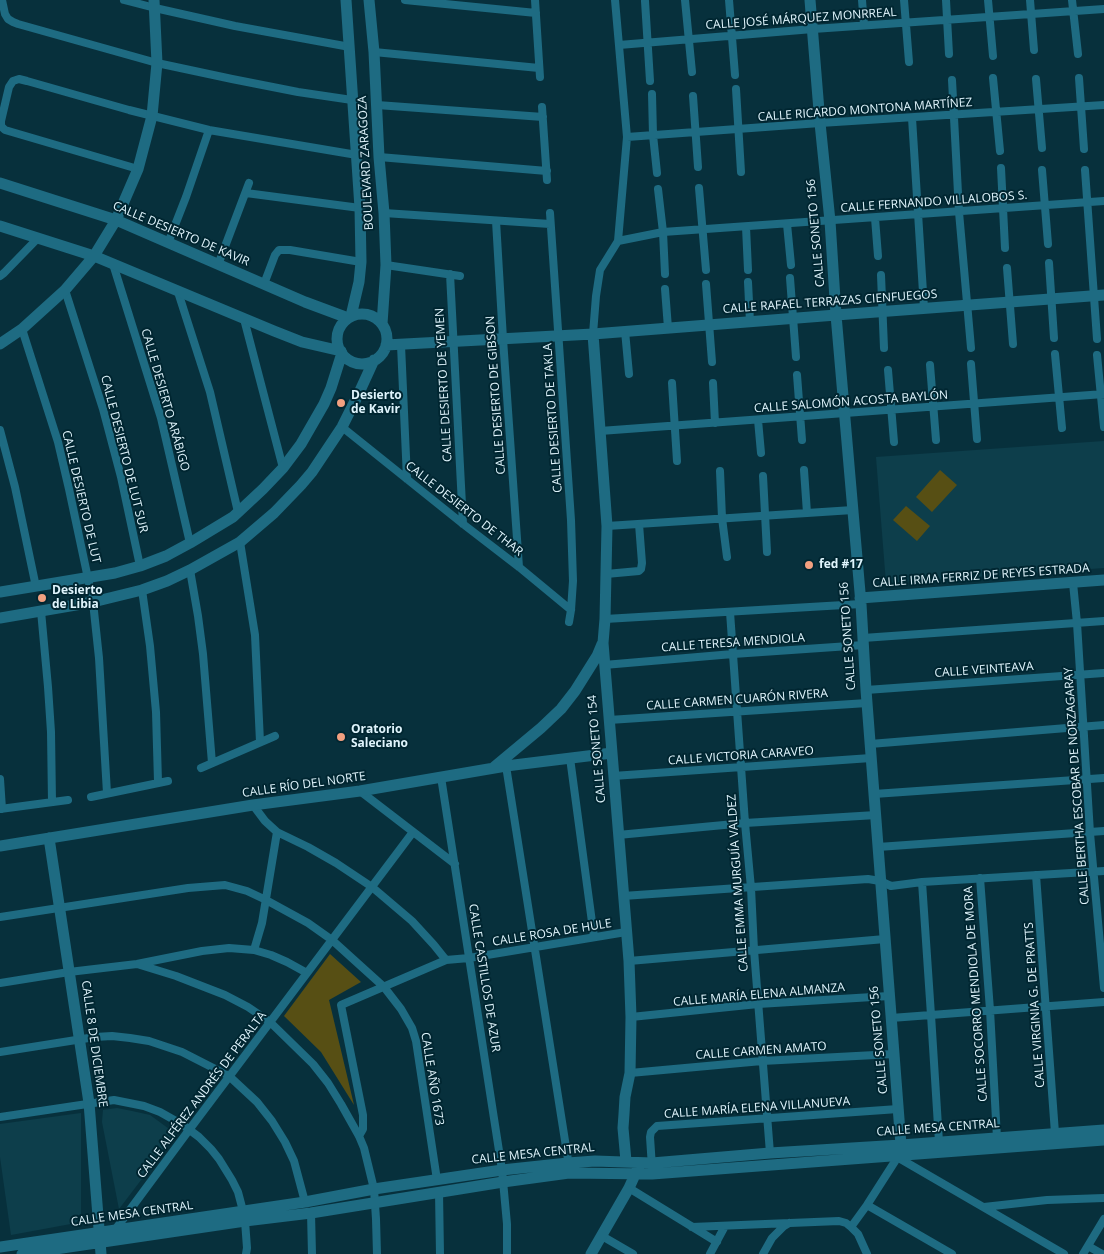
<!DOCTYPE html>
<meta charset="utf-8">
<style>
body{margin:0}
canvas{display:block;background:#07303c}
</style>
<canvas width="1104" height="1254"></canvas>
<script>
const ctx = document.querySelector('canvas').getContext('2d');
ctx.lineJoin = 'round';
function paint(path, color) {
  ctx.fillStyle = color;
  ctx.fill(path, 'evenodd');
}
function toPath(rows) {
  const path = new Path2D();
  for (const r of rows) {
    if (r.length === 3) {
      path.moveTo(r[0] + r[2], r[1]);
      path.arc(r[0], r[1], r[2], 0, 2 * Math.PI);
      continue;
    }
    path.moveTo(r[0], r[1]);
    for (let i = 2; i < r.length; i += 2) path.lineTo(r[i], r[i + 1]);
  }
  return path;
}
function stroke(path, color, width, dash) {
  ctx.strokeStyle = color;
  ctx.lineWidth = width;
  ctx.lineCap = dash ? 'butt' : 'round';
  ctx.setLineDash(dash || []);
  ctx.stroke(path);
}
function drawText(font, color, halo, rows, align = 'center') {
  ctx.font = font + ' "Open Sans",sans-serif';
  ctx.lineWidth = 4;
  ctx.setLineDash([]);
  ctx.textBaseline = 'middle';
  ctx.strokeStyle = halo;
  ctx.fillStyle = color;
  for (const [text, x, y, turn = 0] of rows) {
    ctx.save();
    ctx.translate(x, y);
    ctx.rotate((+turn || 0) * Math.PI / 180);
    ctx.textAlign = isNaN(turn) ? turn : align;
    if (halo) ctx.strokeText(text, 0, 0);
    ctx.fillText(text, 0, 0);
    ctx.restore();
  }
}
paint(toPath([
 [1104,441,1104,568,886,583,876,457],
 [117,1108,132,1111,150,1115,176,1134,119,1209,102,1122,103,1110],
 [81,1113,81,1215,76,1223,11,1235,0,1157,0,1124]
]), '#0d3e4b');
paint(toPath([
 [940,470,957,485,932,512,916,497],
 [906,506,930,526,917,541,893,520],
 [330,954,361,982,329,1000,354,1105,321,1052,284,1016]
]), '#574f14');
stroke(toPath([
 [2,0,5,14,8,19,13,22,18,24,157,63,232,79,298,92,352,100],
 [124,0,155,8,235,26,350,47],
 [405,0,536,13],
 [535,0,540,77],
 [685,0,692,72],
 [729,0,735,75],
 [862,0,864,25],
 [904,0,909,62],
 [946,0,949,54],
 [988,0,993,56],
 [1030,0,1034,50],
 [1072,0,1078,54],
 [645,1,650,81],
 [619,45,813,29,1104,9],
 [374,52,539,68],
 [993,78,1000,151],
 [1079,78,1084,149],
 [1036,79,1042,148],
 [952,80,959,212,971,348],
 [736,89,741,172],
 [652,94,653,135,657,173],
 [693,96,698,167],
 [377,105,543,117],
 [542,107,547,180],
 [912,118,924,308],
 [627,137,820,123,1104,105],
 [379,157,547,171],
 [1001,168,1005,248],
 [138,169,5,130,1,126,1,121,9,87,13,81,19,79,27,81,129,110,209,130,357,155],
 [1042,170,1048,244],
 [1085,170,1097,339],
 [699,188,706,270],
 [658,189,663,232,665,274],
 [246,193,360,208],
 [384,213,550,224],
 [550,213,571,520,573,581,571,610,569,622],
 [875,218,878,256],
 [496,221,503,339,519,567],
 [787,224,791,265],
 [746,227,748,270],
 [618,241,663,232,1104,201],
 [168,243,186,197,209,130],
 [1049,263,1054,338],
 [113,264,161,418,190,543],
 [218,265,249,183],
 [386,265,460,276],
 [1007,268,1013,344],
 [450,274,463,524],
 [881,275,884,348],
 [0,276,4,273,37,239],
 [790,278,796,357],
 [748,282,750,322],
 [264,284,275,255,279,250,290,250,361,262],
 [706,284,712,362],
 [665,289,668,328],
 [65,290,103,409,121,477,140,566],
 [178,292,210,392,238,512],
 [244,319,283,468],
 [22,329,58,442,69,489,93,602,99,658,107,793],
 [625,331,629,374],
 [593,334,596,296,600,270,618,241,627,137,615,0],
 [401,345,407,479],
 [1055,354,1062,428],
 [1097,355,1104,427],
 [971,364,977,439],
 [930,365,936,440],
 [888,370,894,442],
 [797,375,802,440],
 [672,383,677,461],
 [713,383,715,423],
 [758,420,761,453],
 [342,427,463,524,519,567,571,610],
 [0,430,15,487,36,587],
 [600,431,1104,394],
 [804,470,807,513],
 [720,471,722,518,727,557],
 [763,476,767,552],
 [607,526,853,510],
 [240,542,255,635,260,742],
 [190,570,198,616,203,654,212,763],
 [606,574,639,571,641,569,642,563,639,524],
 [1073,583,1077,623,1090,833,1104,988],
 [142,590,150,646,156,712,158,782],
 [41,611,48,687,51,732,52,802],
 [730,612,745,823,751,888,754,950,770,1153],
 [605,619,861,604],
 [863,638,1104,621],
 [604,665,733,654,864,645],
 [866,690,1104,673],
 [609,720,867,703],
 [870,744,1104,725],
 [570,758,594,937],
 [506,766,569,1166],
 [201,768,275,736],
 [613,776,871,758],
 [441,777,502,1170,507,1224,507,1254],
 [0,779,2,809],
 [360,791,455,864],
 [874,794,1104,778],
 [91,797,168,781],
 [253,805,265,821,277,832,308,847,336,863,372,887,412,921,434,945,446,960],
 [0,809,68,800],
 [618,835,745,823,876,815],
 [878,847,1104,831],
 [1036,875,1055,1133],
 [980,878,990,1010,997,1138],
 [922,882,931,1015,939,1142],
 [623,896,868,879,880,881,891,886,922,882,1104,871],
 [0,917,188,888,225,885,247,891,266,900,308,923,332,940,384,987,401,1009,412,1028,416,1041,437,1180],
 [254,950,262,923,277,832],
 [629,961,885,939],
 [137,964,176,976,225,995,248,1007,270,1022,313,1064,328,1083,341,1104,359,1136,364,1148,374,1189,376,1219,377,1254],
 [0,983,69,972,137,964,202,951,229,948,254,950,271,955,287,962,307,973],
 [631,1017,758,1004,889,996],
 [891,1018,1104,1002],
 [0,1052,95,1037,112,1036,130,1038,149,1041,182,1052,229,1076,257,1102,272,1121,285,1142,294,1161,305,1202],
 [630,1073,762,1061,894,1054],
 [0,1117,114,1100,144,1106,160,1112,183,1125,199,1137,211,1149,219,1159,232,1180,238,1192,243,1211],
 [359,1136,363,1129,363,1115,341,1005,446,960,469,958,626,932],
 [897,1157,1064,1254],
 [652,1167,650,1137,651,1132,657,1126,898,1109],
 [629,1188,717,1242],
 [439,1192,440,1254],
 [867,1205,952,1254],
 [984,1207,1047,1200,1104,1198],
 [311,1213,312,1254],
 [245,1221,247,1248,246,1254],
 [692,1227,839,1221,846,1223,851,1227,858,1234,867,1254],
 [851,1227,867,1205,899,1155],
 [115,1230,189,1130,413,832],
 [602,1236,633,1254],
 [1088,1246,1102,1254],
 [710,1254,725,1226],
 [763,1254,772,1238,784,1226,789,1223],
 [1083,1254,1104,1219]
]), '#1e6b82', 8);
stroke(toPath([
 [346,0,360,208,361,262,359,282,351,316],
 [369,0,374,52,379,157,384,213,386,265,382,324],
 [810,0,820,123,830,221,836,315,861,604,866,690,901,1145,899,1155],
 [0,183,116,220,305,302,348,318],
 [0,226,94,256,274,331,302,342,341,351],
 [362,339,25],
 [593,334,607,526,605,619,603,643,629,961,631,1017,630,1073,625,1097,624,1114,623,1128,626,1161],
 [0,344,22,329,65,290,94,256,116,220,138,169,152,116,157,63,154,0],
 [386,345,593,334,836,315,1104,295],
 [0,592,115,573,140,566,166,556,190,543,233,517,263,489,283,468,301,444,324,404,331,388,342,353],
 [860,598,1104,580],
 [0,618,93,602,142,590,167,581,190,570,240,542,274,513,301,485,312,472,342,427,358,395,374,360],
 [493,768,541,728,561,709,575,691,597,656,602,644],
 [49,838,89,1103,101,1254],
 [0,846,253,805,360,791,506,766,612,753],
 [0,1247,305,1202,374,1189,502,1170,568,1163,595,1161,652,1163,770,1153,901,1145,1104,1130],
 [22,1254,245,1221,311,1213,503,1182,569,1173,652,1174,1104,1140],
 [591,1254,629,1188,638,1168]
]), '#1e6b82', 11);
for (const [x, y, r, color] of [
 [341,403,5,"#f2a080"],
 [809,565,5,"#f2a080"],
 [42,598,5,"#f2a080"],
 [341,737,5,"#f2a080"]
]) {
  const dot = new Path2D();
  dot.arc(x, y, r, 0, 2 * Math.PI);
  ctx.fillStyle = color;
  ctx.fill(dot);
  stroke(dot, '#002631', 2);
}
drawText('12px', '#dff4fc', '#002631', [
 ["CALLE JOSÉ MÁRQUEZ MONRREAL",801,19,-4],
 ["CALLE RICARDO MONTONA MARTÍNEZ",865,110,-4],
 ["BOULEVARD ZARAGOZA",366,163,-93],
 ["CALLE FERNANDO VILLALOBOS S.",934,202,-4],
 ["CALLE SONETO 156",816,233,-95],
 ["CALLE DESIERTO DE KAVIR",181,234,23],
 ["CALLE RAFAEL TERRAZAS CIENFUEGOS",830,302,-4],
 ["CALLE DESIERTO DE YEMEN",444,385,-93],
 ["CALLE DESIERTO DE GIBSON",496,395,-94],
 ["CALLE DESIERTO ARÁBIGO",165,400,74],
 ["CALLE SALOMÓN ACOSTA BAYLÓN",851,402,-4],
 ["CALLE DESIERTO DE TAKLA",553,418,-94],
 ["CALLE DESIERTO DE LUT SUR",124,454,76],
 ["CALLE DESIERTO DE LUT",81,497,77],
 ["CALLE DESIERTO DE THAR",464,509,38],
 ["CALLE IRMA FERRIZ DE REYES ESTRADA",981,576,-4],
 ["CALLE SONETO 156",848,636,-94],
 ["CALLE TERESA MENDIOLA",733,643,-4],
 ["CALLE VEINTEAVA",984,670,-4],
 ["CALLE CARMEN CUARÓN RIVERA",737,700,-4],
 ["CALLE SONETO 154",597,749,-95],
 ["CALLE VICTORIA CARAVEO",741,756,-4],
 ["CALLE RÍO DEL NORTE",304,785,-8],
 ["CALLE BERTHA ESCOBAR DE NORZAGARAY",1077,786,-94],
 ["CALLE EMMA MURGUÍA VALDEZ",738,883,-94],
 ["CALLE ROSA DE HULE",552,933,-9],
 ["CALLE CASTILLOS DE AZUR",484,978,81],
 ["CALLE SOCORRO MENDIOLA DE MORA",976,994,-94],
 ["CALLE MARÍA ELENA ALMANZA",759,995,-5],
 ["CALLE VIRGINIA G. DE PRATTS",1035,1005,-94],
 ["CALLE SONETO 156",879,1040,-95],
 ["CALLE 8 DE DICIEMBRE",94,1044,82],
 ["CALLE CARMEN AMATO",761,1051,-4],
 ["CALLE AÑO 1673",432,1079,81],
 ["CALLE ALFÉREZ ANDRÉS DE PERALTA",202,1095,-53],
 ["CALLE MARÍA ELENA VILLANUEVA",757,1108,-4],
 ["CALLE MESA CENTRAL",938,1128,-4],
 ["CALLE MESA CENTRAL",533,1154,-6],
 ["CALLE MESA CENTRAL",132,1214,-8]
]);
drawText('bold 12px', '#dff4fc', '#002631', [
 ["Desierto",351,396],
 ["de Kavir",351,410],
 ["fed #17",819,565],
 ["Desierto",52,591],
 ["de Libia",52,605],
 ["Oratorio",351,730],
 ["Saleciano",351,744]
], 'left');
</script>
